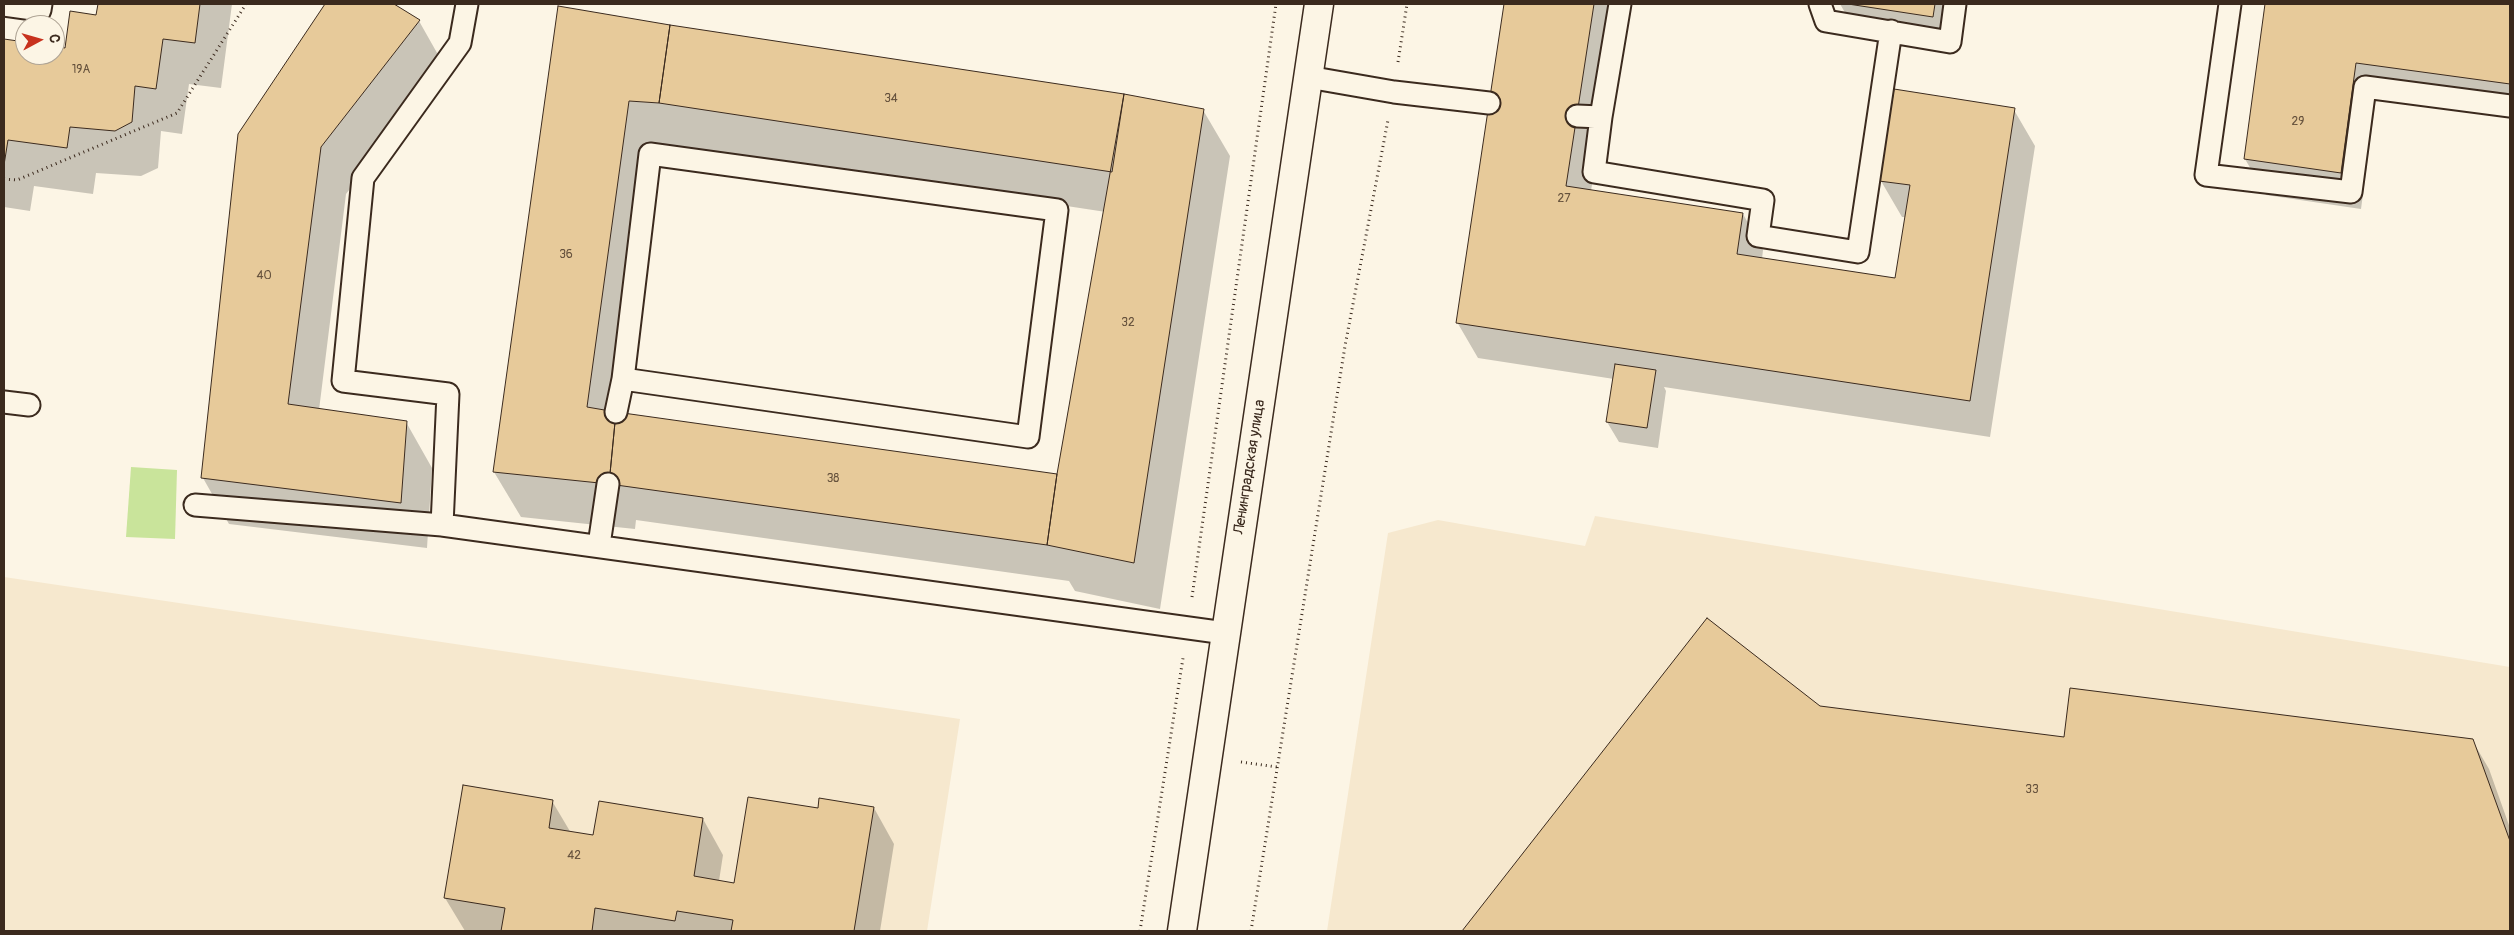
<!DOCTYPE html>
<meta charset="utf-8">
<style>
body{margin:0}
#map{position:relative;width:2514px;height:935px;overflow:hidden;background:#fcf5e5;font-family:Pangolin,sans-serif}
canvas{display:block}
.frame{position:absolute;inset:0;border:5px solid #3b2a1e;pointer-events:none}
.north{position:absolute;left:15px;top:15px;width:50px;height:50px;box-sizing:border-box;background:#fcf5e5;border:1px solid #afa495;border-radius:50%;rotate:84deg;font-size:14px;font-weight:700;line-height:20px;text-align:center;color:#3b2a1e}
.north::after{content:'';display:block;margin:auto;width:18px;height:22px;background:#c8321e;clip-path:polygon(50% 0,100% 100%,50% 72%,0 100%)}
</style>
<div id="map">
<canvas width="2514" height="935"></canvas>
<div class="frame"></div>
<div class="north">С</div>
</div>
<script>
const ctx = document.querySelector('canvas').getContext('2d');
ctx.lineJoin = 'round';
function paint(path, color) {
  ctx.fillStyle = color;
  ctx.fill(path, 'evenodd');
}
function toPath(rows) {
  const path = new Path2D();
  for (const r of rows) {
    path.moveTo(r[0], r[1]);
    for (let i = 2; i < r.length; i += 2) path.lineTo(r[i], r[i + 1]);
  }
  return path;
}
function stroke(path, color, width, dash) {
  ctx.strokeStyle = color;
  ctx.lineWidth = width;
  ctx.lineCap = dash ? 'butt' : 'round';
  ctx.setLineDash(dash || []);
  ctx.stroke(path);
}
function drawText(font, color, halo, rows, align = 'center') {
  ctx.font = font + ' Pangolin,sans-serif';
  ctx.lineWidth = 4.5;
  ctx.setLineDash([]);
  ctx.textBaseline = 'middle';
  ctx.strokeStyle = halo;
  ctx.fillStyle = color;
  for (const [text, x, y, turn = 0] of rows) {
    ctx.save();
    ctx.translate(x, y);
    ctx.rotate((+turn || 0) * Math.PI / 180);
    ctx.textAlign = isNaN(turn) ? turn : align;
    if (halo) ctx.strokeText(text, 0, 0);
    ctx.fillText(text, 0, 0);
    ctx.restore();
  }
}
paint(toPath([
 [1595,516,2510,667,2510,931,1327,931,1388,533,1438,520,1585,546],
 [4,577,960,719,927,931,4,931]
]), '#f6e8ce');
paint(toPath([
 [131,467,177,470,175,539,126,537]
]), '#c9e49b');
paint(toPath([
 [99,4,232,4,221,88,189,84,182,134,161,131,158,168,141,176,96,173,93,194,34,186,30,211,4,207,4,41,25,44,25,55,55,55,55,48,66,49,97,16],
 [326,4,392,4,419,21,445,67,346,194,319,410,406,422,432,468,427,548,229,524,203,478,239,135],
 [1506,4,1620,4,1591,191,1743,214,1763,250,1762,259,1896,280,1906,217,1902,217,1881,181,2014,110,2035,146,1990,437,1664,387,1666,391,1658,448,1619,442,1607,422,1614,379,1478,358,1457,322],
 [1840,4,1960,4,1953,52,1860,38],
 [2266,4,2510,4,2510,117,2376,98,2361,209,2266,195,2245,159],
 [559,8,1203,110,1230,156,1160,609,1075,591,1069,581,636,520,635,529,521,517,494,472],
 [655,146,686,148,1106,212,1057,475,618,414],
 [1708,619,1820,708,2065,738,2472,740,2489,769,2510,828,2510,931,1464,931],
 [464,787,552,801,571,833,594,837,703,819,723,855,719,881,735,884,819,810,874,808,894,844,880,931,465,931,445,898]
]), '#0003');
const building = toPath([
 [98,4,200,4,195,43,163,39,156,89,135,86,132,122,115,131,70,127,67,148,8,140,4,165,4,39,25,42,25,55,55,55,55,46,65,48,70,11,96,15,98,4],
 [325,4,394,4,420,20,321,147,288,404,407,421,401,503,201,478,238,134,325,4],
 [1504,4,1594,4,1566,186,1743,213,1737,254,1895,278,1910,185,1879,181,1894,89,2015,108,1970,401,1456,323,1504,4],
 [1848,4,1935,4,1933,17,1848,4],
 [2265,4,2510,4,2510,84,2356,63,2341,173,2244,159,2265,4],
 [558,6,670,25,659,103,629,101,587,407,616,412,609,484,493,472,558,6],
 [670,25,1124,94,1112,172,659,103,670,25],
 [1124,94,1204,109,1134,563,1047,545,1057,474,1124,94],
 [1615,364,1656,370,1647,428,1606,422,1615,364],
 [616,412,1057,474,1047,545,609,484,616,412],
 [1707,618,1820,706,2064,737,2070,688,2473,739,2510,841,2510,931,1462,931,1707,618],
 [463,785,553,800,549,828,593,835,599,801,703,818,694,876,734,883,748,797,818,808,819,798,874,807,854,931,731,931,733,920,677,911,675,921,595,908,592,931,501,931,505,908,444,898,463,785]
]);
paint(building, '#e7ca9a');
stroke(building, '#3b2a1e', 1);
const service = toPath([
 [1820,4,1826,21,1950,42,1955,4],
 [2230,4,2206,175,2351,192,2365,87,2510,106],
 [4,5,40,10,41,4],
 [1308,77,1394,92,1489,103],
 [1577,116,1601,117,1620,4],
 [1601,117,1594,172,1763,200,1758,236,1858,252,1891,31],
 [4,402,29,405],
 [616,412,623,379,1028,437,1057,210,650,154,623,379],
 [195,505,442,525,1225,633],
 [442,525,448,394,343,381,363,178,460,43,467,4],
 [599,545,608,484]
]);
const tertiary = toPath([
 [1182,931,1319,4]
]);
stroke(service, '#3b2a1e', 25);
stroke(tertiary, '#3b2a1e', 31);
stroke(toPath([
 [1398,62,1407,4],
 [4,179,17,180,177,113,246,4],
 [1192,597,1276,4],
 [1241,762,1277,767],
 [1140,931,1183,658],
 [1251,931,1345,346,1388,120]
]), '#3b2a1e', 3, [1, 4]);
stroke(service, '#fcf5e5', 21);
stroke(tertiary, '#fcf5e5', 28);
drawText('12px', '#66523d', null, [
 ["19А",81,70],
 ["34",891,99],
 ["29",2298,122],
 ["27",1564,199],
 ["36",566,255],
 ["40",264,276],
 ["32",1128,323],
 ["38",833,479],
 ["33",2032,790],
 ["42",574,856]
]);
drawText('15px', '#3b2a1e', '#fcf5e5', [
 ["Ленинградская улица",1250,467,-81]
]);
</script>
